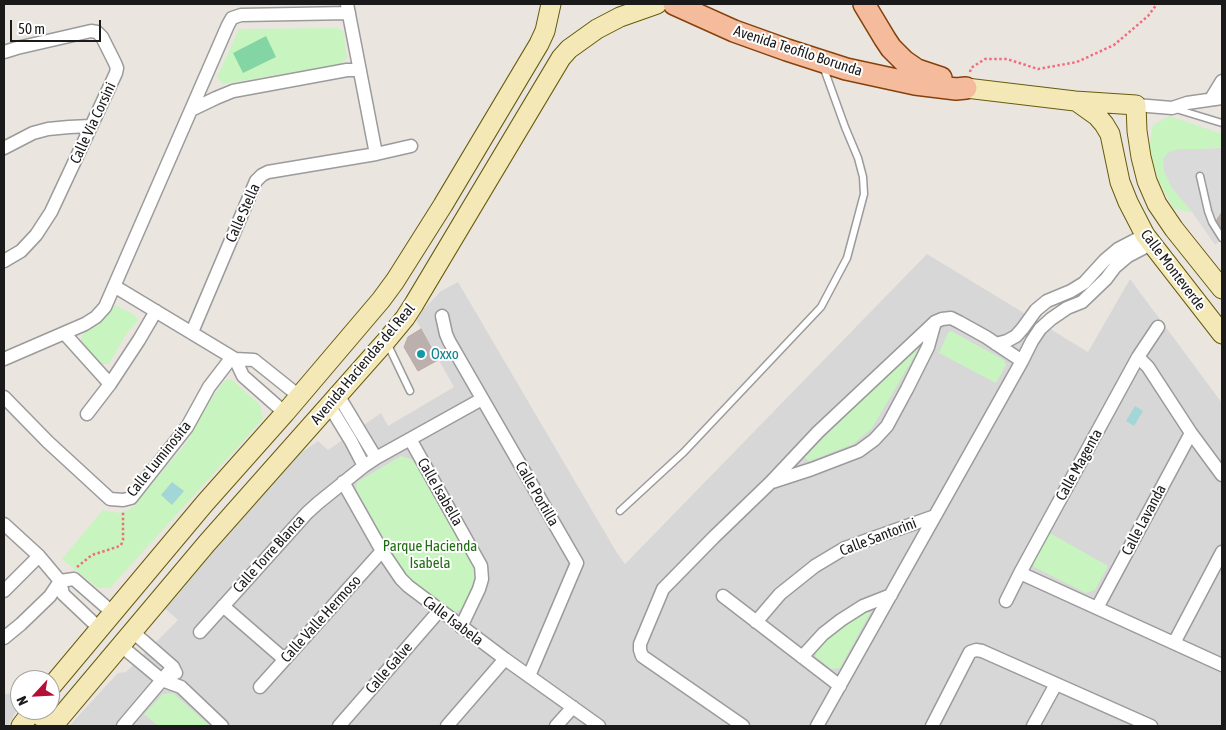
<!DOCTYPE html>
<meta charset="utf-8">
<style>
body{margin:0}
#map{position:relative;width:1226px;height:730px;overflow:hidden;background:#ebe5e0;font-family:"Asap Condensed",sans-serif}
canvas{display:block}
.frame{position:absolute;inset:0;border:5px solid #1a1a1a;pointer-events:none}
.north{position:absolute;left:10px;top:670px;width:50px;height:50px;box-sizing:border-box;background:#fff;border:1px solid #a3a3a3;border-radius:50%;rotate:245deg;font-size:14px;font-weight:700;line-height:20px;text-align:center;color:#1a1a1a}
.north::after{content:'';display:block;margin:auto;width:18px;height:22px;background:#b60f35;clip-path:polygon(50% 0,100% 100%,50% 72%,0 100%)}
.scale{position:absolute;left:10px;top:20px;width:91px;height:22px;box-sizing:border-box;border:2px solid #1a1a1a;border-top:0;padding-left:6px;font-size:15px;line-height:18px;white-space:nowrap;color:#1a1a1a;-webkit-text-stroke:4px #fff;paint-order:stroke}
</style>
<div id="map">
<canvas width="1226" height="730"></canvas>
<div class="frame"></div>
<div class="north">N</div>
<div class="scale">50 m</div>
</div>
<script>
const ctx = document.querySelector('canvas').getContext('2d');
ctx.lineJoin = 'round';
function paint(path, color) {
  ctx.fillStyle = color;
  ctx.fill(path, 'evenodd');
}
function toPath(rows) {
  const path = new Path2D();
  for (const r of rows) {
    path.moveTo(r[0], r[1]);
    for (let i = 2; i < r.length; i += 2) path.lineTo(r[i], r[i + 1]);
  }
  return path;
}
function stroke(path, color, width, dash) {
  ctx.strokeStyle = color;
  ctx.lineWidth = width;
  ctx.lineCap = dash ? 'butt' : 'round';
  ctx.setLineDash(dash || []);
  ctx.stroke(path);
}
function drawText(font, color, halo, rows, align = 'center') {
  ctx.font = font + ' "Asap Condensed",sans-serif';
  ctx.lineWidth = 4;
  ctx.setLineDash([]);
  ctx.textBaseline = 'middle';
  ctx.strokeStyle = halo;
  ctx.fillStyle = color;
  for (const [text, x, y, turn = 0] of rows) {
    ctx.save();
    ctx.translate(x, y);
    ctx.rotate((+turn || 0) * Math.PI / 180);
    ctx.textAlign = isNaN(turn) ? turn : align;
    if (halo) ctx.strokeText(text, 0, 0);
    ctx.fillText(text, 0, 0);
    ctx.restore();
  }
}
paint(toPath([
 [927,254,1088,352,1130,279,1222,403,1222,726,69,726,118,673,126,672,178,620,161,605,264,486,299,454,318,441,328,450,381,413,388,426,454,387,415,318,441,291,458,282,617,553,625,564],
 [20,692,20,704,8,726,4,726,4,694]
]), '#d8d7d8');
paint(toPath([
 [337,28,343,31,347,58,341,64,223,84,217,77,239,29],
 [1170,116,1222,134,1222,147,1203,149,1172,188,1192,212,1174,209,1159,182,1149,150,1153,125],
 [117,306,135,315,138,321,126,334,109,364,100,364,81,341,83,333,100,322,111,307],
 [949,331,953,332,1004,360,1006,365,996,383,939,353],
 [915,347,918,350,872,428,853,444,809,461,804,457],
 [231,379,260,405,263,419,110,588,98,588,62,559,103,510,119,513,132,508,187,442,206,407,224,381],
 [401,456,413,460,476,571,475,580,465,607,455,612,442,606,404,575,356,489,357,482],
 [1048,532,1108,566,1095,590,1086,593,1034,567,1032,561],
 [865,610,870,613,840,668,832,669,816,657,816,650,836,629],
 [173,693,210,726,158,726,144,714,163,694]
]), '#c7f4bf');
paint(toPath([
 [266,36,276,57,243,73,233,53]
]), '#83d6a3');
paint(toPath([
 [1222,148,1222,212,1216,221,1222,231,1222,239,1215,245,1192,212,1172,188,1164,171,1163,159,1169,152,1179,149,1203,149]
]), '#dadada');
paint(toPath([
 [1135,406,1143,411,1134,426,1126,421],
 [172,482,184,491,172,505,161,495]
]), '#a3d6d6');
const building = toPath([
 [1222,212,1222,230,1216,221,1222,212],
 [421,329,438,360,418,371,404,347,408,337,421,329]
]);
paint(building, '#bbb0ad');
stroke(building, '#bca9a4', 1);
const service = toPath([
 [1176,109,1222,123],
 [1200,176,1208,211,1212,222,1222,238],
 [388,345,410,391],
 [620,511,684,452,821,307,847,258,864,194,863,177,858,158,845,127,823,66]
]);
const minor = toPath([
 [347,4,376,154],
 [4,52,17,48,91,31,97,32,102,37,115,63,117,68,116,73,51,212,36,235,21,251,4,261],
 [1211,99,1222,81],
 [1136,105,1172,108,1187,103,1222,98],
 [191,110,216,98,233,91,347,70,360,70],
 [4,148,33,133,48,129,69,127,91,126],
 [114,286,235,359,254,360,299,396],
 [442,316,446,334,449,341,577,563,529,676],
 [192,332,256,181,262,175,268,172,376,154,411,146],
 [64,333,110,384],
 [996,344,1007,341,1016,336,1023,328,1036,310,1047,301,1071,291,1084,283,1105,260,1118,249,1145,235],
 [1138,357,1148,367,1191,433,1222,475],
 [4,359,85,324,96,317,105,307,228,25,232,18,241,15,349,13],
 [235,359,243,376,285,413],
 [338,395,376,458],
 [4,397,48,442,110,499,123,500,131,498,187,427,209,387,232,357],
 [329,405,351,441,364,466],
 [87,414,110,384,139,340,156,311],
 [410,439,481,566,482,579,479,589,461,627],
 [343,482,382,551,401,579,408,586,505,659,599,726],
 [772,482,812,469,859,451,874,440,887,426,907,389,928,347,935,322],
 [4,524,39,556,60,581,63,594,100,629],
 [1020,573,1222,665],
 [60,581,74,579,113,613],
 [4,591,39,556],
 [723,596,840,686],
 [1006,601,1020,573,1138,357,1158,327],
 [223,606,284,659],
 [1097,608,1191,433],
 [756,622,780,594,815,566,845,548,935,516],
 [133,632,173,667,176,673],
 [200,632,307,513,318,503,364,466,376,458,482,399],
 [4,638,21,624,50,596,60,581],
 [1174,643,1222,552],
 [120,645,162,680,181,687,222,726],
 [802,657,823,634,841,620,863,606,891,595],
 [260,687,382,551],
 [123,726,173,667],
 [339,726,439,611],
 [447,726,505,659],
 [556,726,573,707],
 [743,726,642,656,640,650,640,644,663,589,714,537,771,482,818,432,935,322,942,319,951,318,959,322,986,337,1022,361],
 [817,726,1022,361,1032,341,1040,329,1051,319,1067,308,1082,302,1106,279,1115,267,1128,256,1151,244],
 [932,726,970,652,976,650,982,651,1151,726],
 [1033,726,1056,684]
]);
const secondary = toPath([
 [966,88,1075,101,1136,105,1137,131,1141,157,1147,181,1157,204,1174,229,1222,289],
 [1076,101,1097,116,1104,124,1110,134,1120,182,1128,202,1145,235,1222,334],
 [50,688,205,503,285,413,381,300,395,281,443,205,539,44,545,31,551,4],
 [32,711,54,724],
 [21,726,33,710],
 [53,726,207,543,386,341,405,318,414,304,561,58,569,49,597,29,620,17,657,4]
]);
const primary = toPath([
 [674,4,734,31,787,50,846,69,915,84,956,89,966,88],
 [864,4,885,39,891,48,904,61,917,70,941,78]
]);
stroke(service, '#9b9b9b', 9);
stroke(minor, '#9b9b9b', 15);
stroke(secondary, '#665c0c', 21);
stroke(primary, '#86410b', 24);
stroke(toPath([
 [970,72,971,68,985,59,1007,59,1038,69,1077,62,1114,45,1148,16,1157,4],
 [77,567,92,555,117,547,121,545,123,540,123,511]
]), '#ee6e7e', 2.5, [2.5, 2.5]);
stroke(service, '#fff', 6);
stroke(minor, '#fff', 12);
stroke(secondary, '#f4e9b6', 19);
stroke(primary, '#f4bb9d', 21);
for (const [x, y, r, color] of [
 [421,354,5,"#0f9aa8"]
]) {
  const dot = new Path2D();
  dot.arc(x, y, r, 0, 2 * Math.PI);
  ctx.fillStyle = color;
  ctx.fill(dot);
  stroke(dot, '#fff', 2);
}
drawText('15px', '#1a1a1a', '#fff', [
 ["Avenida Teofilo Borunda",798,51,18],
 ["Calle Vía Corsini",93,123,-65],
 ["Calle Stella",243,213,-66],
 ["Calle Monteverde",1173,270,53],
 ["Avenida Haciendas del Real",363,364,-50],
 ["Calle Luminosita",159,459,-51],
 ["Calle Magenta",1079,465,-61],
 ["Calle Isabella",440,492,60],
 ["Calle Portilla",537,494,60],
 ["Calle Lavanda",1144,520,-62],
 ["Calle Santorini",878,537,-21],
 ["Calle Torre Blanca",269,554,-48],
 ["Calle Valle Hermoso",321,619,-48],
 ["Calle Isabela",453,621,37],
 ["Calle Galve",389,668,-49]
]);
drawText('15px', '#0d838f', '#fff', [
 ["Oxxo",431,354]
], 'left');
drawText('15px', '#206e13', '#fff', [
 ["Parque Hacienda",430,546],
 ["Isabela",430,563]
]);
</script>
